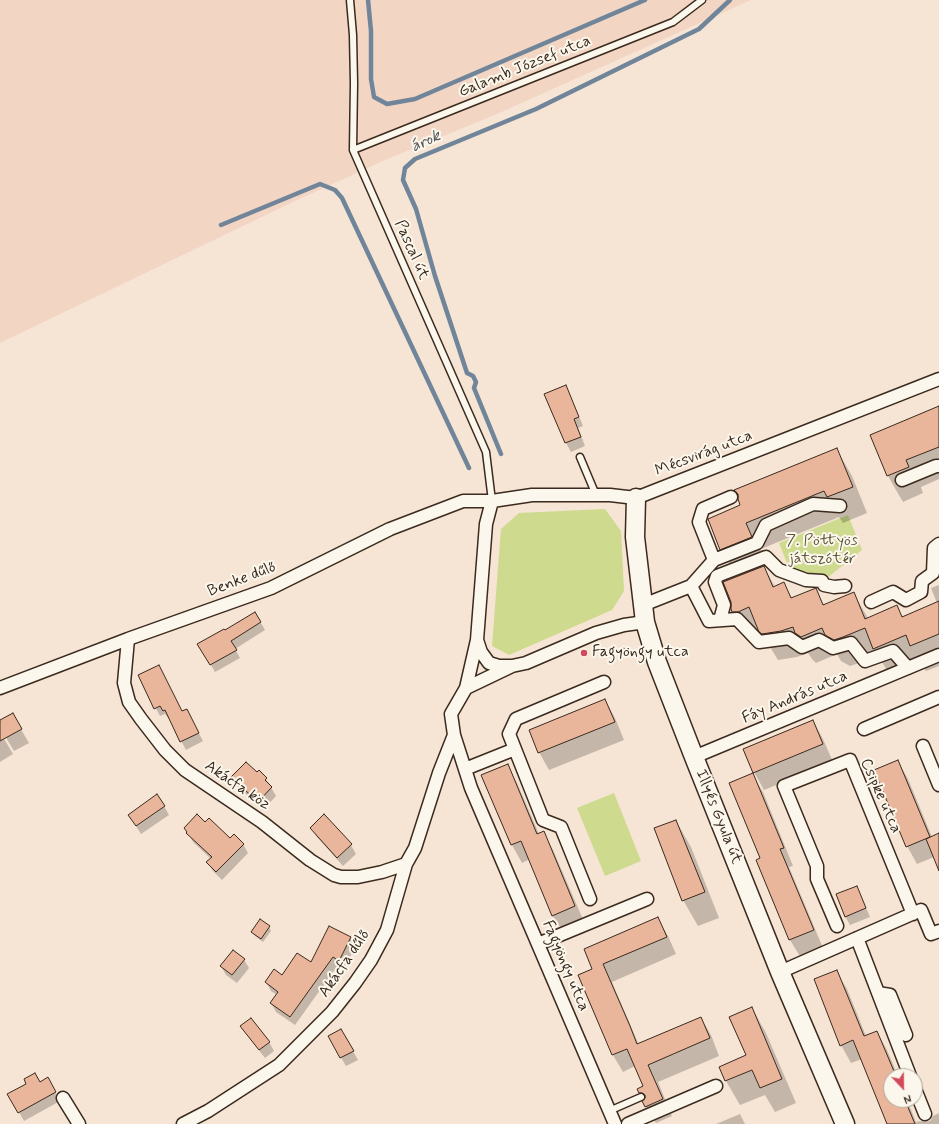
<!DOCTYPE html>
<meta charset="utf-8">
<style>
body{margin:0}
#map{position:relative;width:939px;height:1124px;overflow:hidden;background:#f6e4d4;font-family:Mynerve,sans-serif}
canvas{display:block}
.north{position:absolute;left:883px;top:1068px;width:40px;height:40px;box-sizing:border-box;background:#fbf7ec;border:1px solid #aea59a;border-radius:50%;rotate:158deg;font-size:11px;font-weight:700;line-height:16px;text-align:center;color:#3b2a1e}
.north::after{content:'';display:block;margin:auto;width:14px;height:18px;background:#d1495b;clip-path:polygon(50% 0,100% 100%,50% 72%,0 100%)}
</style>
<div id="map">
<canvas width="939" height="1124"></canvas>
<div class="north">N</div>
</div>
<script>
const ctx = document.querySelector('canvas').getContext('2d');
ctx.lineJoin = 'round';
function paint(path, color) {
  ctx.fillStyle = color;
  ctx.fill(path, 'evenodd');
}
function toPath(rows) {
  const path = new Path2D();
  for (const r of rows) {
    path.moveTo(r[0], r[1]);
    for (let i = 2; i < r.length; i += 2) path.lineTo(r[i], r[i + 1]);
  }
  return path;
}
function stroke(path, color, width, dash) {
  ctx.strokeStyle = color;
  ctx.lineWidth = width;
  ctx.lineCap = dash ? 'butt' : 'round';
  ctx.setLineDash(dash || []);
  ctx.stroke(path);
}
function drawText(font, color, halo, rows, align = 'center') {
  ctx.font = font + ' Mynerve,sans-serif';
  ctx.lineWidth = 4;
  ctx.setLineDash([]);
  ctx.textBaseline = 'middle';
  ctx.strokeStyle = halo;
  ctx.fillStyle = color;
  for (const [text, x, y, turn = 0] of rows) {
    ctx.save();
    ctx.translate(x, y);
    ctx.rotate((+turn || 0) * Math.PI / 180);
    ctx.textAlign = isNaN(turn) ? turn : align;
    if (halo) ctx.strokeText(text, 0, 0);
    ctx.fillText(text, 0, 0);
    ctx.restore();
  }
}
paint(toPath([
 [0,0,751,0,497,114,385,160,295,201,0,343]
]), '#f2d6c3');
paint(toPath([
 [605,509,621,531,624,591,612,610,509,655,492,646,501,529,519,513],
 [848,515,862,550,827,578,789,568,779,543],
 [614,793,641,861,605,876,577,808]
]), '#ceda8d');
paint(toPath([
 [565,386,570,395,583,426,578,428,585,446,571,452,566,443,545,395],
 [939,408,939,479,921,487,923,493,903,502,888,476],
 [837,450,852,476,867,513,843,523,839,517,761,549,766,563,736,575,721,549,742,506,739,496,736,490],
 [764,567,775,587,784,584,792,598,815,589,824,605,853,593,868,618,896,606,903,617,937,603,931,588,939,585,939,666,926,671,920,661,889,674,878,655,859,663,850,666,841,661,837,654,816,663,812,659,808,653,797,657,778,660,762,634,753,638,748,638,733,611],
 [255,613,265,630,235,649,240,658,215,672,199,644,225,631],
 [139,676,182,712,191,718,203,741,186,750,169,718,168,718,165,714,160,716],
 [605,700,615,718,624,740,549,770,539,752],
 [12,714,29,743,14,751,5,736,3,737,13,754,0,762,0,722],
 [813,721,823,739,833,762,764,790,754,772],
 [898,761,908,779,932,837,939,834,939,869,934,857,917,864,907,846],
 [507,765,517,783,539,834,543,833,553,850,585,924,564,933,553,916,530,859,522,863,512,845,482,775],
 [257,774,266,779,276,796,263,810,237,786,232,777],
 [752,774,763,792,793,866,789,867,823,948,801,958,790,940,757,860,761,858],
 [164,806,169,815,141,834,129,815],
 [324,816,351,845,356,854,343,866,316,836,311,828],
 [676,821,691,847,719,918,698,926,683,900],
 [205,823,230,839,243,844,248,853,222,880,213,871,208,863,211,859,193,842,185,828],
 [856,887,861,896,870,917,850,925,845,916],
 [658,919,668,936,676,954,612,982,639,1045,701,1018,711,1035,719,1056,658,1082,672,1116,656,1123,646,1106,644,1101,640,1093,644,1087,635,1066,623,1072,613,1055,594,969],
 [269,927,271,931,263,942,255,936,252,932],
 [330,928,350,938,355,947,344,969,338,965,295,1025,276,1012,271,1003,277,995,271,991,266,982,282,977,311,964],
 [244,960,249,968,237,983,226,975,221,966],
 [836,971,847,989,866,1036,877,1032,887,1050,898,1076,891,1076,891,1100,907,1100,916,1122,920,1121,923,1122,928,1122,931,1120,933,1116,939,1113,939,1124,889,1124,862,1059,851,1063,841,1045],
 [752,1008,766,1033,796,1103,775,1112,765,1095,740,1105,726,1081,720,1067,747,1056],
 [242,1026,269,1042,274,1051,265,1058,247,1035],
 [341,1030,358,1060,346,1066,329,1037],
 [47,1079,60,1101,24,1121,9,1094,40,1083],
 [740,1114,745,1124,716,1124]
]), '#0003');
stroke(toPath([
 [368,0,371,31,371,79,374,97,387,104,415,99,645,0],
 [221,225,320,184,335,190,342,198,469,468],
 [501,454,474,388,476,382,473,376,467,373,435,276,416,209,403,180,405,168,415,159,536,109,699,29,730,0]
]), '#70859a', 4.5);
const building = toPath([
 [566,385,579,417,574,419,581,437,565,443,544,394,566,385],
 [939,406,939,447,906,460,909,467,887,476,870,435,939,406],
 [837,448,853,487,827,497,824,491,746,523,752,537,720,550,708,519,740,505,738,499,738,494,734,490,837,448],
 [764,566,773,587,784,582,791,598,816,588,823,605,854,592,865,619,897,605,902,617,939,601,939,634,910,646,906,635,873,649,865,628,843,637,834,640,825,635,822,628,801,637,795,633,793,627,781,631,762,634,759,632,749,607,738,612,732,612,731,609,731,602,723,582,764,566],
 [255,612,261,622,231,641,237,650,210,665,197,644,224,629,225,630,255,612],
 [159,665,182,711,187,709,199,733,180,742,165,710,163,711,160,706,154,709,138,675,159,665],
 [605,699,615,722,538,753,529,730,605,699],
 [13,713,22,729,0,741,0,720,13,713],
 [813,720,823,744,753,773,743,749,813,720],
 [898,760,930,837,906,847,874,770,898,760],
 [246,762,257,772,259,770,267,778,265,780,272,787,258,802,231,777,246,762],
 [508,764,537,834,544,831,575,906,552,916,521,841,511,845,481,775,508,764],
 [753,773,784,848,780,849,814,930,789,940,756,860,760,858,729,783,753,773],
 [157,794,165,806,136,826,128,815,157,794],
 [197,814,205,822,209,818,230,838,234,834,244,844,216,872,206,862,212,857,186,833,187,832,184,828,197,814],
 [324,814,352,844,337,858,310,828,324,814],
 [676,820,705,892,682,901,654,828,676,820],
 [939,833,939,871,926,839,939,833],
 [857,886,866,908,845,917,836,894,857,886],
 [658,917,667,937,603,964,630,1026,637,1044,701,1017,710,1038,648,1065,663,1099,645,1107,642,1101,645,1098,645,1095,642,1093,639,1093,637,1089,643,1086,627,1049,612,1055,578,975,592,969,584,949,658,917],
 [260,919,270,926,261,939,251,932,260,919],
 [329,926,351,937,339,961,333,957,290,1017,270,1003,278,992,265,982,274,969,282,975,297,953,311,962,329,926],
 [233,950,245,959,232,975,220,966,233,950],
 [837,970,864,1036,877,1031,896,1076,891,1076,891,1100,905,1100,915,1124,887,1124,853,1040,840,1046,814,979,837,970],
 [752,1007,782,1079,760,1088,752,1070,725,1081,719,1067,746,1055,729,1017,752,1007],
 [251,1018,270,1042,259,1050,240,1026,251,1018],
 [341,1029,354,1051,340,1058,328,1036,341,1029],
 [35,1073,40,1082,48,1077,56,1092,18,1113,7,1094,26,1084,24,1079,35,1073]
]);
paint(building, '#e9b69b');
stroke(building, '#3b2a1e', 1);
const lane = toPath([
 [350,0,353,35,354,83,353,150,486,452,492,501],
 [353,150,673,22,702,0],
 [580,457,596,495],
 [609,1111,641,1097]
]);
const street = toPath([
 [902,480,936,466,939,466],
 [492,501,486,524,477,640,481,652,489,663,499,666,512,666,526,663,596,633,624,625,645,622],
 [714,560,757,543,766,525,813,504,840,506],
 [691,586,709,621,737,619,759,642,789,638,802,647,819,640,833,648,851,643,865,661,893,651,908,668],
 [871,602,893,592,906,600,921,592,922,581,933,573,934,548,939,544],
 [643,605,691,586,714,560,699,522,703,509,731,497],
 [720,620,724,605,715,582,717,576,766,557,779,570,806,580,822,581,824,585,834,587,845,586],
 [128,639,124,683,129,702,141,719,165,750,185,770,262,822,310,860,334,875,341,877,358,877,382,872,406,864],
 [512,666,466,688,451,714,454,735,471,788,615,1124],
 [0,688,128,639,271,588,390,529,463,501,492,501,532,495,610,495,636,498,939,379],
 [466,688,477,640],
 [864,729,939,697],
 [923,746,939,785],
 [694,757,939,655],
 [465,769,515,749],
 [590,899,561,827,543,820,509,734,516,719,604,682],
 [837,926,817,879,817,866,784,786,850,760,913,914],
 [857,938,910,1076],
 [538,944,647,899],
 [780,972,921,910,931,934,939,931],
 [878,993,890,995,906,1035],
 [915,1089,925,1114],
 [63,1098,79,1124],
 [183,1124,208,1111,279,1065,332,1012,355,983,371,960,387,930,406,864,415,848,439,773,454,735],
 [628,1124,716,1086]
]);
const secondary = toPath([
 [636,498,635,537,645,622,657,662,694,757,780,972,845,1124]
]);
stroke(lane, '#3b2a1e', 9);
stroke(street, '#3b2a1e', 15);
stroke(secondary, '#3b2a1e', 21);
stroke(lane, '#fbf7ec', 6);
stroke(street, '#fbf7ec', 12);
stroke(secondary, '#fbf7ec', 18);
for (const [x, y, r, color] of [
 [584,653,4,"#d1495b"]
]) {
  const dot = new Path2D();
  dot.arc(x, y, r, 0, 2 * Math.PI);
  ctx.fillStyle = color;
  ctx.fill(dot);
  stroke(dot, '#fbf7ec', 1.5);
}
drawText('16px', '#3b2a1e', '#fbf7ec', [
 ["Galamb József utca",525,67,-22],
 ["Pascal út",411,250,66],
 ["Mécsvirág utca",704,454,-21],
 ["Benke dűlő",242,580,-21],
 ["Fáy András utca",795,698,-23],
 ["Akácfa köz",237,786,34],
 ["Csipke utca",880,796,66],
 ["Illyés Gyula út",718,817,68],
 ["Akácfa dűlő",345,964,-56],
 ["Fagyöngy utca",565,966,67]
]);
drawText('16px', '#60563a', '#fbf7ec', [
 ["7. Pöttyös",822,542],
 ["játszótér",822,560]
]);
drawText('16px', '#3b2a1e', '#fbf7ec', [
 ["Fagyöngy utca",592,653]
], 'left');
drawText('italic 17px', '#55575c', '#fbf7ec', [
 ["árok",426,142,-25]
]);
</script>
